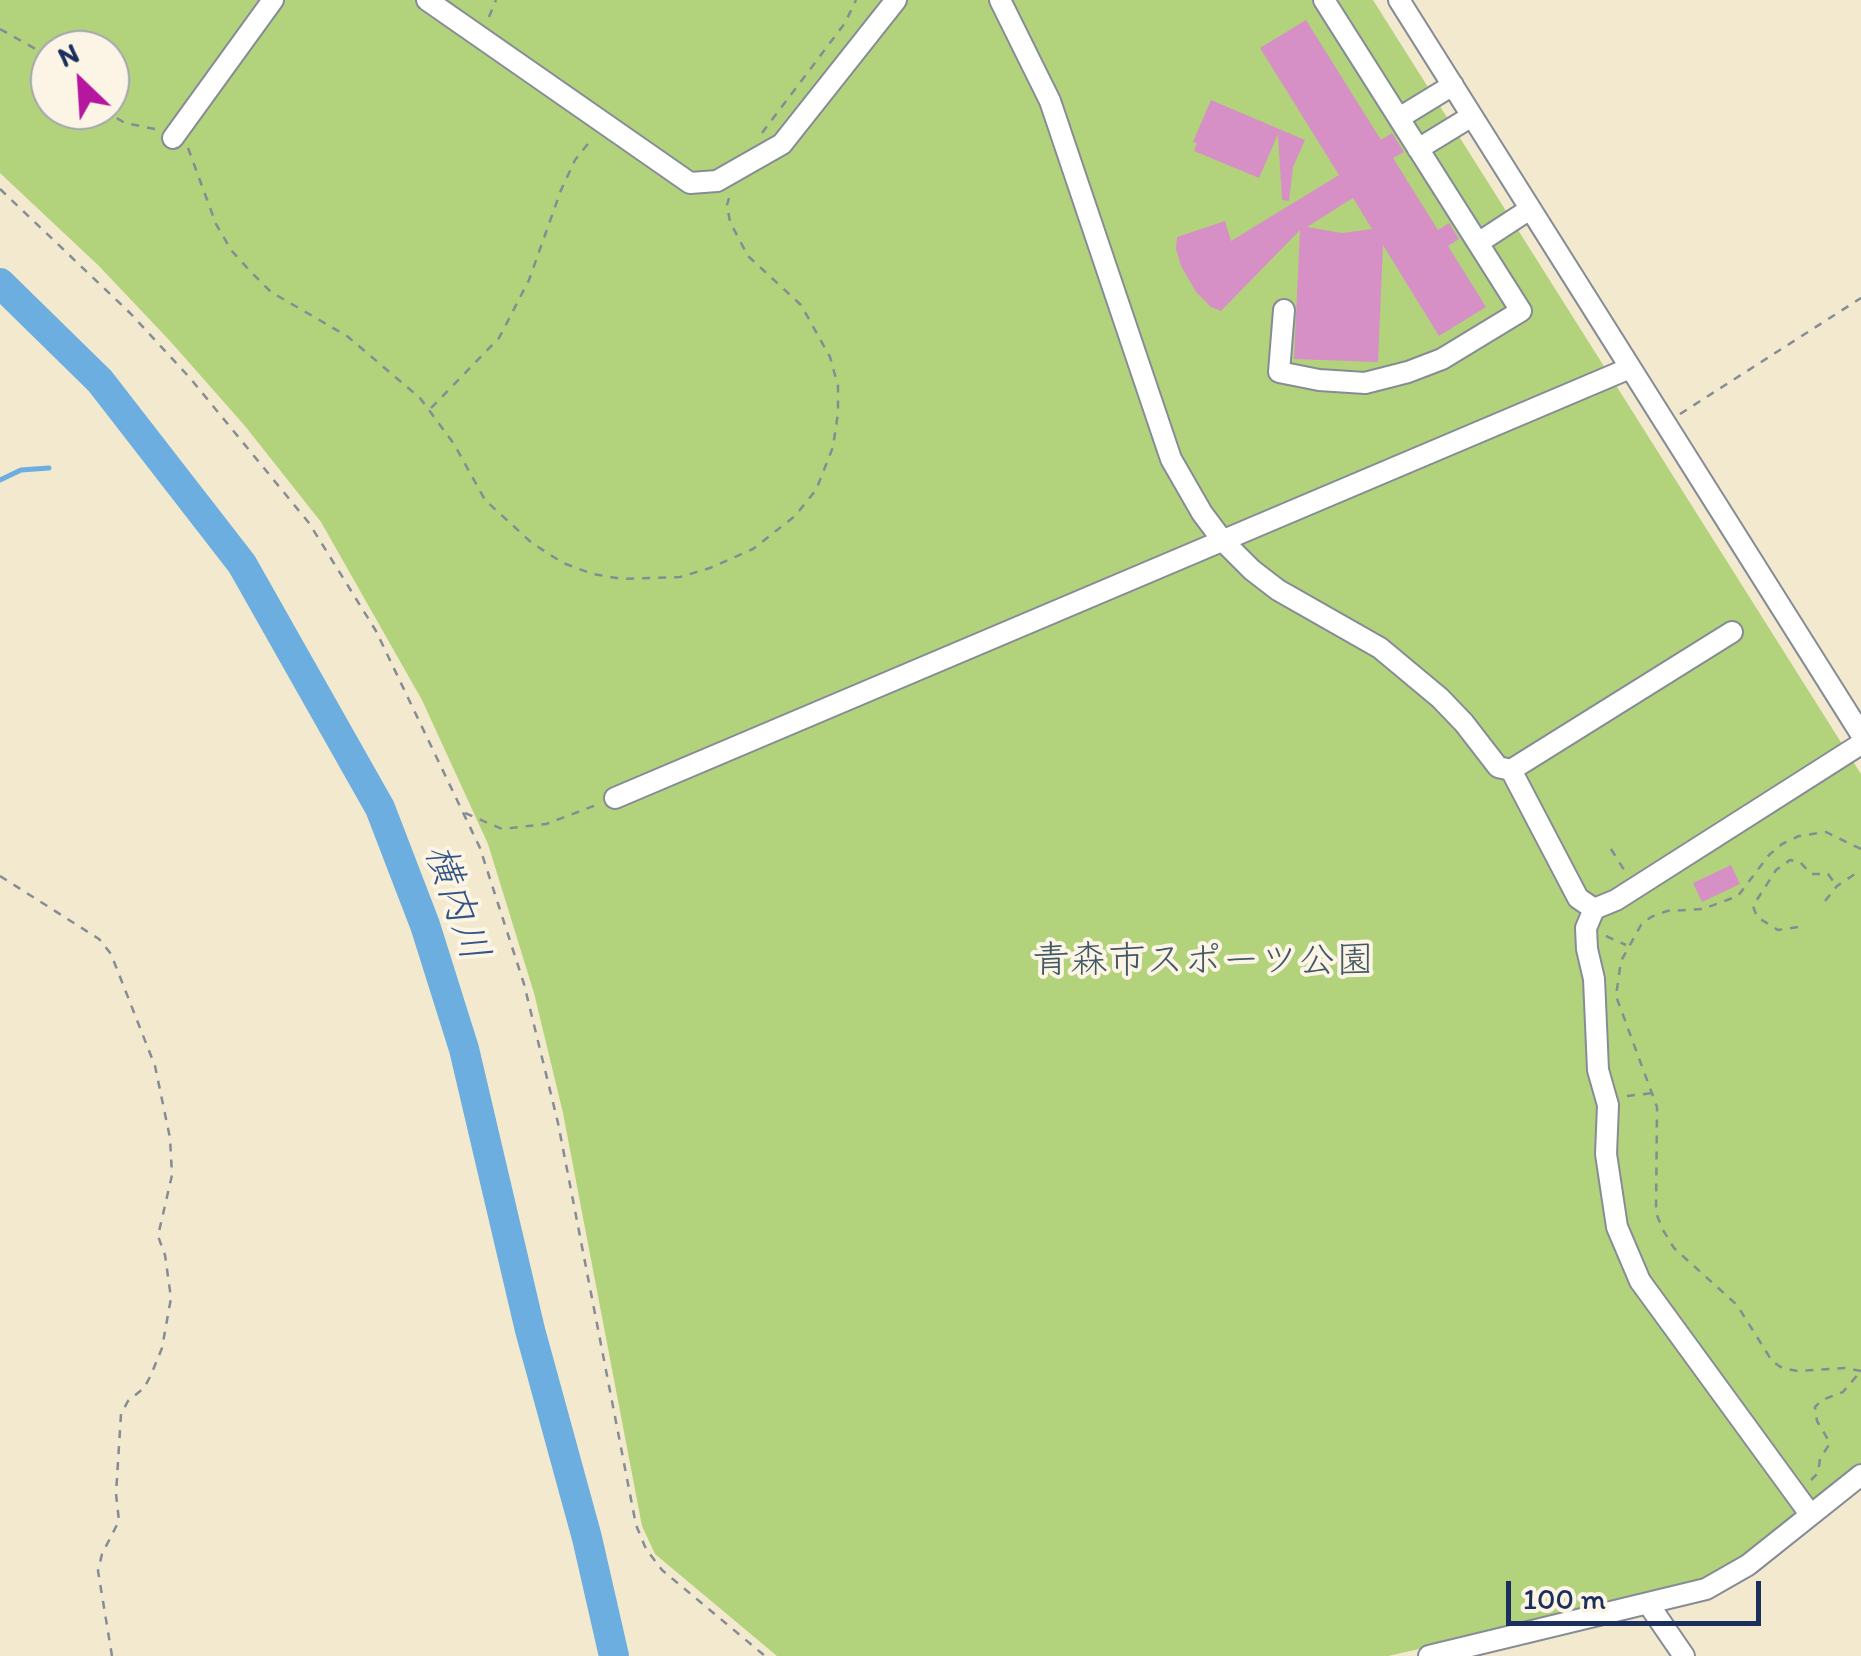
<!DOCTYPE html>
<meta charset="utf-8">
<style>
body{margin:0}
#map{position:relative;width:1861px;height:1656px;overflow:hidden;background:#f2e9ce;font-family:Itim,sans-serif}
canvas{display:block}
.north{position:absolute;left:30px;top:30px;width:100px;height:100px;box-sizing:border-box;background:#fcf5e5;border:2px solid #a2a6af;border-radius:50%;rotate:335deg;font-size:28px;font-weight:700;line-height:40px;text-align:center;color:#1b2f5e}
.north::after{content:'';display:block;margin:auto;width:35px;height:45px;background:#b5179e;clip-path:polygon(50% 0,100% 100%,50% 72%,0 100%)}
.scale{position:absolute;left:1506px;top:1581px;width:255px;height:45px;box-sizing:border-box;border:5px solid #1b2f5e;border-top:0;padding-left:12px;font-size:30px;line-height:35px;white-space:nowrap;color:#1b2f5e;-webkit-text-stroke:8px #fcf5e5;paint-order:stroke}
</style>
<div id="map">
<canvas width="1861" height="1656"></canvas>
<div class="north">N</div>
<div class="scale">100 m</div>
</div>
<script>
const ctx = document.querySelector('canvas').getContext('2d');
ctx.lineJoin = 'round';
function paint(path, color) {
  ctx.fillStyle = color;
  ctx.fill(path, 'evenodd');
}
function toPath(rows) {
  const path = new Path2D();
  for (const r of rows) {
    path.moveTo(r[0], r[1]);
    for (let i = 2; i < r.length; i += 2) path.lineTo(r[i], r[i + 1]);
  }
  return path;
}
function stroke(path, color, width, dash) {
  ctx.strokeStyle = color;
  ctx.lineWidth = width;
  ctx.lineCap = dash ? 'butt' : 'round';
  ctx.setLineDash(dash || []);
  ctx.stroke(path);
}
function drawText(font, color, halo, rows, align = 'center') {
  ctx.font = font + ' Itim,"Klee One",sans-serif';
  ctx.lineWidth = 8;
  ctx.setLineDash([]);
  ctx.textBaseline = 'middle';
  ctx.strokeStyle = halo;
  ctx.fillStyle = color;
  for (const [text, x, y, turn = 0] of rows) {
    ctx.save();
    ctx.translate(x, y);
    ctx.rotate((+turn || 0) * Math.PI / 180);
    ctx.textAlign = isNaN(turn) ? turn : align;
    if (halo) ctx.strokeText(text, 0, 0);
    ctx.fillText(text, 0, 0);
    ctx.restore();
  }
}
paint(toPath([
 [0,0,1373,0,1861,774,1861,1467,1803,1507,1717,1575,1646,1598,1388,1656,777,1656,655,1554,642,1526,563,1113,534,993,488,844,422,700,321,522,245,426,170,341,99,266,0,173],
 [50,50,110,50,110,110,50,110]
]), '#b2d37b');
stroke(toPath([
 [0,480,21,470,49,468]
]), '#6caee0', 5);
stroke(toPath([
 [0,283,100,381,242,564,380,808,425,925,464,1049,530,1330,587,1538,614,1656]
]), '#6caee0', 30);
paint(toPath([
 [1306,20,1381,140,1392,133,1404,152,1393,158,1438,230,1449,223,1459,239,1448,246,1486,307,1439,336,1383,245,1378,362,1294,359,1300,230,1221,311,1211,307,1196,292,1181,266,1176,249,1177,237,1225,221,1231,241,1339,175,1260,48],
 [1353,198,1372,229,1342,233,1307,227],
 [1211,100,1305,140,1293,167,1289,201,1282,200,1278,134,1259,178,1194,151,1197,143,1193,142],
 [1731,865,1740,884,1702,902,1693,883]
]), '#d790c5');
const minor = toPath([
 [427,0,690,183,717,181,782,144,896,0],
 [1000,0,1050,101,1171,459,1202,513,1223,541,1252,570,1278,590,1380,648,1440,698,1464,723,1498,767,1511,770],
 [1399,0,1861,734],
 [1399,118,1453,85],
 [173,138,273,0],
 [1418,149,1472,116],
 [1478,243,1530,209],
 [1284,310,1279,372,1319,380,1365,383,1408,372,1442,359,1521,311,1324,0],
 [1732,632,1511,770,1578,898,1594,909,1616,900,1861,744],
 [615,798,1630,368],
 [1594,909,1586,928,1587,949,1594,979,1598,1070,1608,1105,1606,1154,1617,1227,1640,1281,1810,1514],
 [1649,1605,1684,1656],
 [1429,1656,1706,1589,1748,1565,1861,1475]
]);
stroke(minor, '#868c96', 24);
stroke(toPath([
 [489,17,496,0],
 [0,29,50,57],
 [103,110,125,123,155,129],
 [762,133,845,23,856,0],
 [188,148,216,224,231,250,250,271,271,292,347,336,420,398,454,444,485,500,532,543,563,563,593,574,622,579,680,577,710,568,753,549,795,516,816,490,833,447,838,413,838,386,830,357,801,305,748,256,730,222,727,205,729,198],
 [0,189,130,313,190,378,309,523,376,631,480,848,524,984,558,1123,636,1525,646,1549,662,1570,765,1656],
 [431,408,499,338,529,280,561,190,575,160,591,140],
 [1680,414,1861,298],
 [465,813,502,829,546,824,599,804],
 [1611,849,1626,873],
 [1861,849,1826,832,1799,836,1782,844,1769,855,1738,896,1703,909,1667,911,1651,917,1641,925,1621,961,1616,996,1657,1107,1656,1213,1663,1230,1674,1248,1737,1305,1772,1361,1782,1368,1798,1371,1845,1368,1861,1371],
 [0,876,99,939,111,954,155,1066,170,1138,172,1175,158,1236,165,1255,171,1298,162,1348,151,1375,144,1388,128,1401,121,1414,116,1494,119,1521,102,1554,98,1571,112,1656],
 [1825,901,1837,886,1861,870],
 [1798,927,1778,930,1757,917,1753,906,1776,870,1790,860,1800,862,1811,874,1828,874,1837,886],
 [1606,936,1626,945],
 [1627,1096,1653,1093],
 [1811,1480,1818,1473,1820,1459,1830,1443,1817,1421,1815,1407,1822,1400,1843,1392,1860,1372]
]), '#868c96', 2.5, [8, 8]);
stroke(minor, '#fff', 20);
drawText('38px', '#415865', '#fcf5e5', [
 ["青森市スポーツ公園",1203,962]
]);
drawText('italic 40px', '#335585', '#fcf5e5', [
 ["横内川",455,903,71]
]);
</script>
